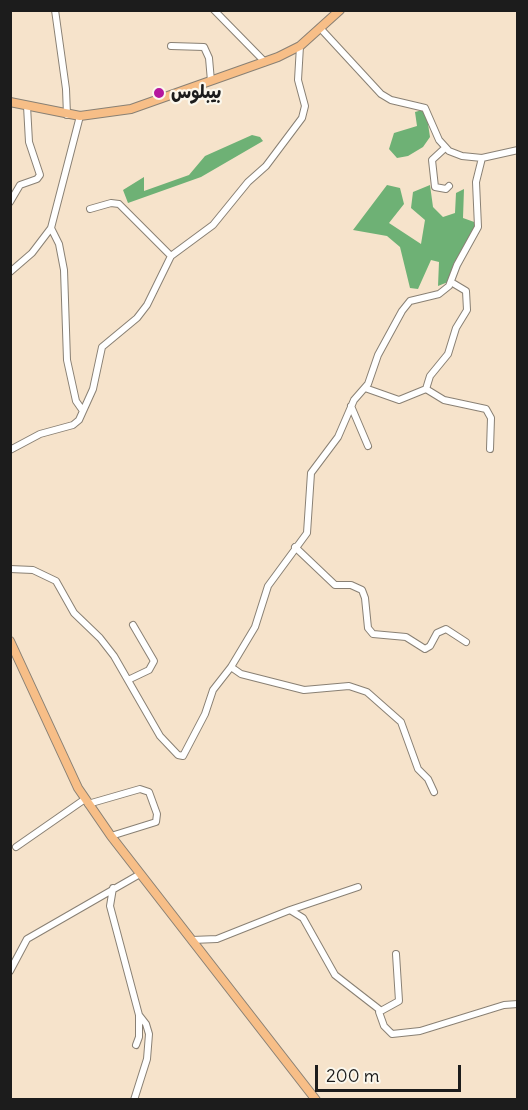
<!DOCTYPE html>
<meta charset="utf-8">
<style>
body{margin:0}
#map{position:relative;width:528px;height:1110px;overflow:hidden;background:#f6e3cb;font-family:Delius,sans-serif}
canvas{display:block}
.frame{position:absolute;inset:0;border:12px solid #1c1c1c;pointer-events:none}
.scale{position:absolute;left:315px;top:1065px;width:146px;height:27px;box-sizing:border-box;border:3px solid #1c1c1c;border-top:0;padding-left:8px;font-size:18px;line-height:21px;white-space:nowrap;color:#1c1c1c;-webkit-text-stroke:4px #fbf7ec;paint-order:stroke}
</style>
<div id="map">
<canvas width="528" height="1110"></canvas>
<div class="frame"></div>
<div class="scale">200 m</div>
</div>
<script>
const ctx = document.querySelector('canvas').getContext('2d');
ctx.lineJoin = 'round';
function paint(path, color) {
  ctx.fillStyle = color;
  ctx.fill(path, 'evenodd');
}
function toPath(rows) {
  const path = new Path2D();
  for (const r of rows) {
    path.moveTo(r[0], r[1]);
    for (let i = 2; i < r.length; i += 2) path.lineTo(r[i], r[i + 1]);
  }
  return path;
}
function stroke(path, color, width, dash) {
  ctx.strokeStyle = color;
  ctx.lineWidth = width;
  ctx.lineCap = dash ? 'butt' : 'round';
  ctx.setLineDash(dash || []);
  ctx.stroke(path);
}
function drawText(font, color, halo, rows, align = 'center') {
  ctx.font = font + ' Delius,"Playpen Sans Arabic",sans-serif';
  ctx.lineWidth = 4.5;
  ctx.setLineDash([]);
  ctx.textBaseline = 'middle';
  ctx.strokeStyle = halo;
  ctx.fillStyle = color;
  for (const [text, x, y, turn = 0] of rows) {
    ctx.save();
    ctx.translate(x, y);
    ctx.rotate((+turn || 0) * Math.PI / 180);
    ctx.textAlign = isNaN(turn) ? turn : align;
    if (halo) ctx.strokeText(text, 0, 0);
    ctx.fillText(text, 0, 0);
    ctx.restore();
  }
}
paint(toPath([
 [422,110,427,117,430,137,423,147,408,156,397,158,389,149,394,133,417,126,415,112],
 [252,135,260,137,263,141,201,177,128,203,123,190,144,177,144,191,189,175,205,156],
 [387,185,400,188,404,204,389,223,421,244,425,220,411,208,413,192,430,185,433,207,443,217,455,213,456,193,464,189,463,218,477,223,476,227,448,282,438,286,439,262,431,260,418,289,410,288,400,247,387,236,353,230]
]), '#6eb175');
const minor = toPath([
 [55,10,66,89,67,115],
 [214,10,265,62],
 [321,29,381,94,391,100,425,108,439,140,449,151,462,156,482,158,518,150],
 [171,46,204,47,209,58,211,81],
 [445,148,432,160,435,187,446,189,449,186],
 [10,202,20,185,37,179,40,175,29,142,27,106],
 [90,209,111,203,119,204,171,256],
 [51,228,59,244,64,270,67,360,76,401,83,411],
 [10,272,32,253,51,228,80,116],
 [365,388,399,400,426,389,444,400,486,409,491,418,490,449],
 [426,389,430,376,448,354,456,328,467,310,466,291,451,282],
 [351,406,368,446],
 [10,450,40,434,73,425,79,420,93,389,102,347,137,318,147,305,171,256,213,225,248,182,266,166,302,118,305,106,298,80,300,46],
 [295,547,335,585,351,585,362,590,365,598,368,628,373,634,406,637,425,649,430,646,437,633,446,629,466,642],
 [10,569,33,570,56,581,74,613,100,638,114,656,160,736,178,755,183,756,205,714,213,690,231,667,255,627,268,586,307,533,311,473,338,437,354,400,368,384,378,355,402,311,410,301,439,294,449,286,457,265,478,227,476,182,482,158],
 [231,667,241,674,304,690,349,686,367,692,401,722,418,769,428,779,434,792],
 [128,680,149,670,154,661,133,625],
 [88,804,140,789,149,792,157,814,156,822,111,836],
 [16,847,85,799],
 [113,888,110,906,139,1015,146,1024,149,1034,147,1059,134,1100],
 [290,910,358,887],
 [192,940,217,939,290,910,303,918,335,975,380,1010],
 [396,954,399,1001,379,1012,384,1026,392,1034,420,1031,504,1005,518,1004],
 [10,971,27,939,140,874],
 [136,1045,139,1037,139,1015]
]);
const major = toPath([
 [10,102,80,116,131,109,278,57,300,46,340,10],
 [10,641,78,788,111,836,316,1100]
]);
stroke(minor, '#898074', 8);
stroke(major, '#898074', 10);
stroke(minor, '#fff', 6);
stroke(major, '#f7be87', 8);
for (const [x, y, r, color] of [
 [159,93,6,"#b5179e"]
]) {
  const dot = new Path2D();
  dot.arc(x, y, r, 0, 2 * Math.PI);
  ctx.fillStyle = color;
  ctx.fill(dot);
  stroke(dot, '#fbf7ec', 2);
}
drawText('bold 18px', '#1c1c1c', '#fbf7ec', [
 ["بيبلوس",171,93]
], 'left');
</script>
